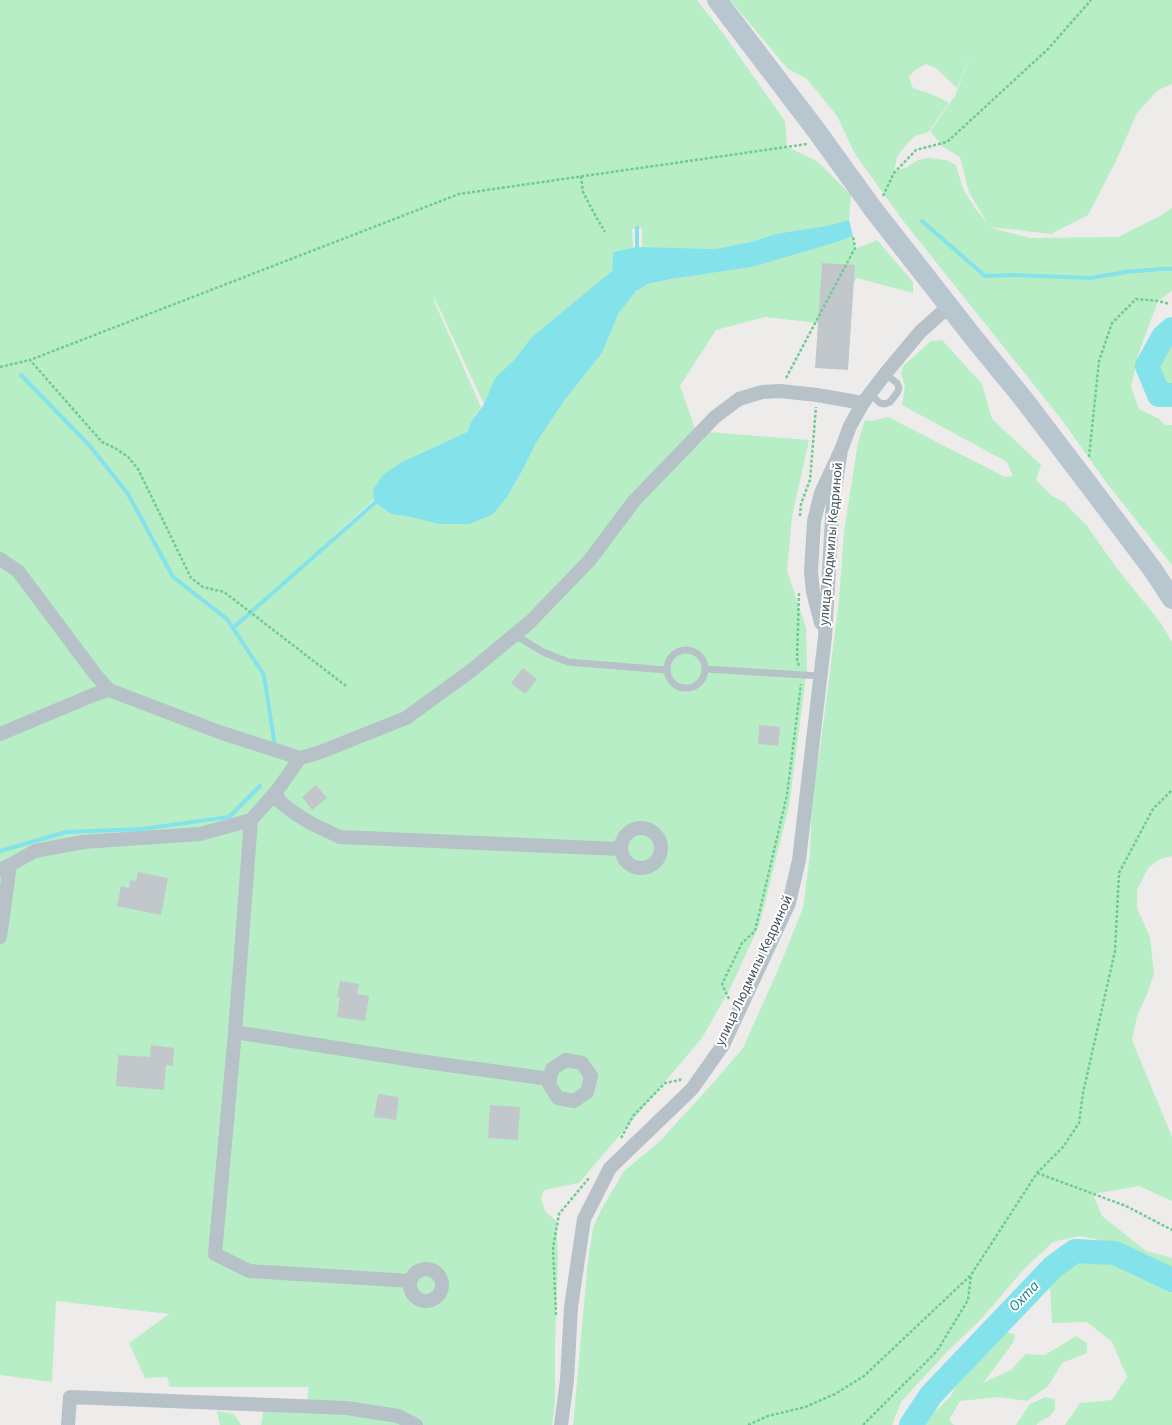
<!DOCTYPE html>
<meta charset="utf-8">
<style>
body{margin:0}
canvas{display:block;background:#eeebeb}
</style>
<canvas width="1172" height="1425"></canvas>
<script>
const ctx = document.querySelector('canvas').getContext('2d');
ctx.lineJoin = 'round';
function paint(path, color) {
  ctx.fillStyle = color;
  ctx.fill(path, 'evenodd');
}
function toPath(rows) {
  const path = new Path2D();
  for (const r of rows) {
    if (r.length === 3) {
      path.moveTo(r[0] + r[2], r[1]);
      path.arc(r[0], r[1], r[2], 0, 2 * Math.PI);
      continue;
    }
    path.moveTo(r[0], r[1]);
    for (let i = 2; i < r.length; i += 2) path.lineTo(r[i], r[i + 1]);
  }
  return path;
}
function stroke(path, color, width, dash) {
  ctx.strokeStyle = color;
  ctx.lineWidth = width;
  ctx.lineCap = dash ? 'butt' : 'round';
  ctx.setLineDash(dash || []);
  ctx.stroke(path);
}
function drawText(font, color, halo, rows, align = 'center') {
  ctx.font = font + ' "Source Sans 3",sans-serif';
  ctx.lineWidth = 4;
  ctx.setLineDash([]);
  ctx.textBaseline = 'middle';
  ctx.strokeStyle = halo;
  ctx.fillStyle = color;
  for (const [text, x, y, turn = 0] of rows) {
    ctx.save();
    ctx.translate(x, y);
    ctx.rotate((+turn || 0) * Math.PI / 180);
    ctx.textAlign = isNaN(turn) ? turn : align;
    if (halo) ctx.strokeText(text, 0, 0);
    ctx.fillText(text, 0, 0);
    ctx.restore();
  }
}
paint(toPath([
 [0,0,697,0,725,36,785,121,787,147,817,161,851,195,849,220,826,226,775,234,755,241,715,249,642,248,642,228,632,229,633,248,613,252,612,271,579,299,495,378,484,404,435,299,434,301,481,407,471,422,467,432,402,462,373,490,374,500,351,520,299,569,375,503,391,514,412,517,507,497,522,471,536,443,564,401,602,353,619,313,636,291,648,284,671,279,752,267,834,243,853,236,855,249,877,240,913,282,913,293,857,278,828,324,765,317,716,330,680,386,696,431,809,440,792,517,787,570,806,628,807,669,789,806,760,923,731,987,702,1038,579,1183,544,1190,541,1198,545,1211,556,1221,558,1256,555,1347,555,1404,552,1425,261,1425,263,1412,307,1401,309,1387,170,1387,167,1377,145,1378,129,1343,169,1314,56,1301,52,1382,0,1375],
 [730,0,1172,0,1172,84,1158,90,1137,113,1116,161,1088,215,1051,234,991,227,992,228,1030,238,1118,237,1160,216,1172,208,1172,291,1158,301,1139,352,1131,387,1139,409,1159,419,1165,425,1172,425,1172,565,1108,485,1062,420,904,222,855,154,837,116,807,79,788,69],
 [972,51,955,96,930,131,943,147,960,157,969,192,988,224,975,208,963,189,956,165,946,160,928,158,918,160,907,167,894,172,897,157,906,145,915,136,928,132,949,103,934,95,913,88,909,77,915,70,926,64,936,68,957,88],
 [942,340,982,384,992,419,1041,465,1036,480,1052,496,1064,502,1087,526,1116,567,1160,622,1172,642,1172,856,1160,859,1148,868,1137,890,1137,908,1150,937,1154,974,1147,994,1137,1016,1132,1040,1172,1137,1172,1201,1139,1186,1093,1194,1102,1216,1146,1251,1172,1258,1172,1268,1109,1242,1080,1236,1053,1242,1024,1269,983,1317,944,1355,901,1402,892,1425,573,1425,588,1260,593,1228,601,1210,624,1171,658,1143,714,1082,743,1048,778,970,803,908,810,854,812,795,820,749,839,600,844,532,858,442,865,420,871,421,888,417,1005,477,1013,476,1007,462,902,405,905,386,901,374,903,366,931,341],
 [1172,342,1172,386,1162,386,1157,367],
 [1092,1258,1123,1263,1172,1291,1172,1425,1065,1425,1080,1403,1112,1400,1127,1377,1112,1342,1087,1322,1052,1323,1050,1288,1064,1267],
 [1001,1332,1015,1334,1013,1343,983,1383,1011,1370,1026,1354,1045,1355,1076,1336,1087,1343,1087,1353,1062,1363,1048,1386,1027,1401,999,1397,960,1401,949,1420,954,1425,921,1425,950,1397,961,1378,979,1354],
 [1045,1397,1055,1399,1055,1410,1049,1417,1041,1421,1036,1425,1016,1425,1029,1405],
 [217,1411,234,1414,241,1425,220,1425]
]), '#b7eec6');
paint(toPath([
 [849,220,853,236,834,243,752,267,671,279,648,284,636,291,619,313,602,353,564,401,536,443,522,471,507,497,492,515,469,524,439,524,412,517,391,514,374,502,373,490,383,475,402,462,467,432,471,422,484,404,495,378,515,359,532,337,612,271,613,252,637,247,715,249,755,241,775,234,826,226]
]), '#84e2eb');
stroke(toPath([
 [922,221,985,276,1014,275,1090,278,1126,272,1161,269,1172,269],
 [637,228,637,247],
 [21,375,90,446,128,494,173,577,227,619,264,675,275,747],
 [233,628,378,500],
 [0,851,66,832,142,829,229,817,260,786]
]), '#84e2eb', 4);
stroke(toPath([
 [1172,329,1163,337,1147,366,1159,395,1172,395],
 [911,1425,931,1395,1053,1267,1075,1251,1115,1253,1172,1280]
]), '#84e2eb', 24);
paint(toPath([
 [822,263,855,265,848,370,815,368],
 [523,668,537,679,525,694,511,683],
 [759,725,780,727,778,746,758,744],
 [316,785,327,798,312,810,302,797],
 [138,872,168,878,161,915,117,906,121,886,129,888,130,880,136,881],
 [340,981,359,984,357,994,369,996,365,1021,337,1017,340,997,337,997],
 [151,1045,174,1048,173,1066,166,1065,164,1090,116,1086,118,1055,150,1057],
 [378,1094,399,1097,396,1120,374,1117],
 [490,1105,520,1107,518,1140,488,1138]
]), '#c2c7cb');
stroke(toPath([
 [581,176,583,192,595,215,605,232],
 [883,196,894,173,916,150,947,142,1048,49,1091,0],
 [0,367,30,360],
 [786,378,855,248,853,236],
 [1089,457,1099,361,1112,323,1136,299,1158,301,1170,304],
 [800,516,801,504,810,480,816,407],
 [799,593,797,659,799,666],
 [346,686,224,592,203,587,191,578,138,469,128,457,115,448,102,442,30,360,459,194,807,144],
 [729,999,722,984,742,943,755,931,787,795,801,684],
 [621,1138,633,1116,665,1083,680,1080,681,1078],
 [1037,1173,1126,1206,1172,1230],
 [556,1315,553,1248,559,1214,589,1178],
 [748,1425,768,1416,805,1407,835,1394,864,1376,971,1275,1037,1173,1063,1147,1079,1123,1083,1093,1115,951,1119,873,1153,809,1172,790],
 [863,1425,937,1351,968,1300,971,1276]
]), '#70cb93', 2.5, [3, 2]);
stroke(toPath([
 [870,394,880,403,885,404,890,402,897,393,899,388,897,383,885,374],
 [515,635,543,652,568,662,666,670],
 [686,669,19],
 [705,669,820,676]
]), '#b6c2c8', 7);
stroke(toPath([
 [0,559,18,571,95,674,109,690,222,733,300,758,318,753,406,718,472,670,530,622,589,561,634,501,715,417,739,399,762,392,780,391,817,395,863,403],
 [821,623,813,592,811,572,814,521,821,493,841,450,850,426,863,403,885,374,920,332,949,306],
 [0,734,93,695,109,690],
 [276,792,279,801,293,812,312,824,340,837,620,849],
 [251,820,235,1032,215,1254,249,1271,411,1281],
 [641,848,20],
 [0,870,10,865,35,851,83,842,200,834,251,820,276,792,300,758],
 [0,937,10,865],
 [235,1032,419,1061,550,1079],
 [566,1060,582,1063,591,1076,587,1092,574,1101,558,1098,549,1084,552,1069,566,1060],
 [426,1285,16],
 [68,1425,70,1397,347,1408,398,1416,416,1425],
 [561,1425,567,1380,571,1307,584,1219,610,1168,692,1089,723,1045,789,903,799,860,825,637,833,501,841,450]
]), '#b6c2c8', 14);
stroke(toPath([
 [717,0,816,130,873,209,973,337,1022,397,1089,485,1153,570,1172,599]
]), '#b8c6d0', 20);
drawText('14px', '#445158', '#fff', [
 ["улица Людмилы Кедриной",832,544,-85],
 ["улица Людмилы Кедриной",755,971,-65]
]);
drawText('italic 15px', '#0d828d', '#fff', [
 ["Охта",1025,1297,-46]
]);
</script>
